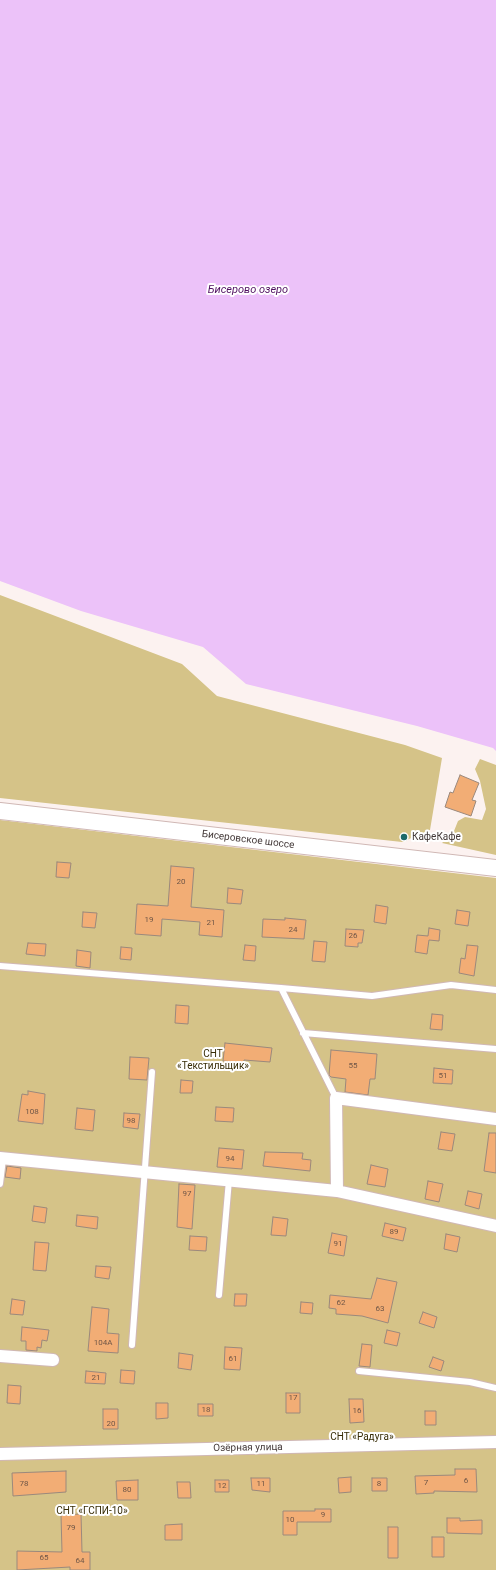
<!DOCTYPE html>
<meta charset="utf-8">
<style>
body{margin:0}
canvas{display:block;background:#fcf2f0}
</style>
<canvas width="496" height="1570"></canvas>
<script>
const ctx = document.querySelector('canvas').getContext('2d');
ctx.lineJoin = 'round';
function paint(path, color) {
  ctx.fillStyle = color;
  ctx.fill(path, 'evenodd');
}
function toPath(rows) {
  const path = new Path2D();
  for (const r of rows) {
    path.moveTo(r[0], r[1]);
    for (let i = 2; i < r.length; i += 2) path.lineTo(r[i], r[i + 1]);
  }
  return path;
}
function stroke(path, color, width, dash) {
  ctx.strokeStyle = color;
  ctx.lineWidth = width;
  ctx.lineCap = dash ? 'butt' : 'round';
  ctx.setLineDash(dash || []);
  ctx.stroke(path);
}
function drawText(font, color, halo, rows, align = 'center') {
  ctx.font = font + ' Roboto,sans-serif';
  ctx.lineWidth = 4;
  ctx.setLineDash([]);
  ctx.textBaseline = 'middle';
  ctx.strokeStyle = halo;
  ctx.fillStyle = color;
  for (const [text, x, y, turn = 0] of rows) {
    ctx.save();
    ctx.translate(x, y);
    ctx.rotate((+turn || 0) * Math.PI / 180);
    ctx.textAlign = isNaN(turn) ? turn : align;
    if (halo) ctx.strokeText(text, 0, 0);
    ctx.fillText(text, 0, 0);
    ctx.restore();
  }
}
paint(toPath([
 [0,595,182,664,217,696,405,745,442,758,430,830,402,842,0,798],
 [480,759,496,765,496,855,442,843,454,831,458,821,465,817,482,820,486,809,480,781,475,769],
 [0,820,496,878,496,1570,0,1570]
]), '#d5c388');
paint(toPath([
 [0,0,496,0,496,751,493,748,417,726,246,684,203,647,81,611,0,581]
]), '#ecc2f9');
const building = toPath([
 [460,775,479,783,472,800,476,801,471,816,445,807,450,792,453,793,460,775],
 [57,862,71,863,69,878,56,877,57,862],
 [171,866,194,868,191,907,224,910,222,937,199,935,200,922,162,919,161,936,135,934,137,904,168,906,171,866],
 [228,888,243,890,241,904,227,903,228,888],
 [376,905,388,907,386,924,374,922,376,905],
 [457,910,470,912,468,926,455,924,457,910],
 [83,912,97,913,95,928,82,927,83,912],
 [285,918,306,920,304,939,262,937,263,919,285,920,285,918],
 [429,928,440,930,439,941,429,940,427,954,415,952,417,935,428,936,429,928],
 [346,929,364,930,362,943,358,943,358,947,345,946,346,929],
 [314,941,327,942,325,962,312,961,314,941],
 [28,943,46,944,45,956,26,954,28,943],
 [245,945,256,946,255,961,243,960,245,945],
 [467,945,478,946,474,976,459,973,461,958,465,959,467,945],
 [121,947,132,948,131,960,120,959,121,947],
 [77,950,91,952,90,968,76,966,77,950],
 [176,1005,189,1006,188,1024,175,1023,176,1005],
 [432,1014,443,1015,442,1030,430,1029,432,1014],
 [225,1043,272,1048,270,1062,244,1060,244,1063,223,1061,225,1043],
 [331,1050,377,1054,375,1079,370,1079,368,1095,345,1092,346,1079,331,1077,329,1075,331,1050],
 [130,1057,149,1058,147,1080,129,1079,130,1057],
 [434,1068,453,1070,452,1084,433,1083,434,1068],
 [181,1080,193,1081,192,1093,180,1093,181,1080],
 [28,1091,45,1094,43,1124,18,1121,22,1094,28,1095,28,1091],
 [216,1107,234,1108,233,1122,215,1121,216,1107],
 [77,1108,95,1110,93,1131,75,1129,77,1108],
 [124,1113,140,1114,138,1129,123,1127,124,1113],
 [441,1132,455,1134,452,1151,438,1149,441,1132],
 [489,1133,496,1133,496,1173,484,1171,489,1133],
 [219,1148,244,1150,242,1169,217,1167,219,1148],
 [265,1152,303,1153,302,1159,311,1160,310,1171,263,1166,265,1152],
 [371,1165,388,1169,385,1187,367,1184,371,1165],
 [7,1166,21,1168,20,1179,5,1177,7,1166],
 [428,1181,443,1184,439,1202,425,1199,428,1181],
 [179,1184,195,1185,192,1229,177,1227,179,1184],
 [468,1191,482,1194,479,1209,465,1205,468,1191],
 [34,1206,47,1208,45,1223,32,1221,34,1206],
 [77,1215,98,1217,97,1229,76,1226,77,1215],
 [273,1217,288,1219,286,1236,271,1235,273,1217],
 [385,1223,406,1228,403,1241,382,1236,385,1223],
 [332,1233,347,1236,344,1256,328,1253,332,1233],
 [446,1234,460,1237,457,1252,444,1249,446,1234],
 [190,1236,207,1237,206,1251,189,1250,190,1236],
 [35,1242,49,1243,46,1271,33,1270,35,1242],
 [96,1266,111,1267,109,1279,95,1277,96,1266],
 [377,1278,397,1282,388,1323,362,1316,336,1314,336,1309,329,1308,330,1295,371,1299,377,1278],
 [235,1294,247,1294,246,1306,234,1306,235,1294],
 [12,1299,25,1301,23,1315,10,1314,12,1299],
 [301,1302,313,1303,312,1314,300,1313,301,1302],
 [92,1307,109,1309,107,1333,119,1334,118,1353,88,1351,92,1307],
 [423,1312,437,1317,434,1328,419,1323,423,1312],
 [22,1327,49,1330,47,1341,42,1340,41,1348,37,1347,37,1351,26,1350,26,1341,21,1341,22,1327],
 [387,1330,400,1333,397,1346,384,1343,387,1330],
 [362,1344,372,1345,370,1367,359,1366,362,1344],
 [225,1347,242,1348,240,1370,224,1369,225,1347],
 [179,1353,193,1355,191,1370,178,1368,179,1353],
 [433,1357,444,1361,441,1371,429,1367,433,1357],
 [121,1370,135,1371,134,1384,120,1383,121,1370],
 [86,1371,106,1373,105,1384,85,1383,86,1371],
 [8,1385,21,1386,20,1404,7,1403,8,1385],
 [286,1393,300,1393,300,1413,286,1413,286,1393],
 [349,1399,363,1399,364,1422,350,1423,349,1399],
 [156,1403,168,1403,168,1418,156,1419,156,1403],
 [198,1404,213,1404,213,1416,198,1416,198,1404],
 [103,1409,118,1409,118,1429,103,1429,103,1409],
 [425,1411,436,1411,436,1425,425,1425,425,1411],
 [455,1469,476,1469,477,1492,434,1491,434,1493,416,1494,415,1476,455,1475,455,1469],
 [66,1471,66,1492,13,1496,12,1473,66,1471],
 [351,1477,351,1492,339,1493,338,1478,351,1477],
 [251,1478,270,1478,270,1492,252,1490,251,1478],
 [372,1478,387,1478,387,1491,372,1491,372,1478],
 [138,1480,138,1500,117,1500,116,1481,138,1480],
 [215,1480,229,1480,229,1492,215,1492,215,1480],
 [177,1482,190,1482,191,1498,178,1498,177,1482],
 [315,1509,331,1509,331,1522,297,1522,297,1535,283,1535,283,1511,315,1511,315,1509],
 [81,1514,82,1552,90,1552,90,1570,70,1570,70,1567,17,1570,17,1551,62,1552,61,1515,81,1514],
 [447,1518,460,1518,460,1521,482,1520,482,1534,447,1533,447,1518],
 [182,1524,182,1540,165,1540,165,1525,182,1524],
 [388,1527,398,1527,398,1558,388,1558,388,1527],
 [432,1537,444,1537,444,1557,432,1557,432,1537]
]);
paint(building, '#f2ad75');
stroke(building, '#9b897c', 1);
const lane = toPath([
 [0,966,281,988,336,1098],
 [281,988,372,996,451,985,496,990],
 [303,1033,496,1049],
 [0,1184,3,1159],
 [219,1295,229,1180],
 [132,1345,152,1072],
 [359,1371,470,1382,496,1388]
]);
const street = toPath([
 [0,1158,337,1191,496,1226],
 [337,1191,336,1098,496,1119],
 [0,1356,53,1360],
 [0,1454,496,1442]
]);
const secondary = toPath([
 [0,811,496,868]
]);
stroke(lane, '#d0b8b5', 8);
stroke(street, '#d0b8b5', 14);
stroke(secondary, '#d0b8b5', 18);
stroke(lane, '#fff', 6);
stroke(street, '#fff', 12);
stroke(secondary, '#fff', 16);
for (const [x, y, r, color] of [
 [404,837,4,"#1b6969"]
]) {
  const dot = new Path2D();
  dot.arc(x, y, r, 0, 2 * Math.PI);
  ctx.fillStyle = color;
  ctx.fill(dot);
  stroke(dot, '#fff', 1.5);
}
drawText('8px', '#6f5647', null, [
 ["20",181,882],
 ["19",149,920],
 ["21",211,923],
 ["24",293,930],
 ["26",353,936],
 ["55",353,1066],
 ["51",443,1076],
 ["108",32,1112],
 ["98",131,1121],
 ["94",230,1159],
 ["97",187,1194],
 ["89",394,1232],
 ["91",338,1244],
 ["62",341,1303],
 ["63",380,1309],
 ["104А",103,1343],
 ["61",233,1359],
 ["21",96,1378],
 ["17",293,1398],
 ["18",206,1410],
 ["16",357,1411],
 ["20",111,1424],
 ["6",466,1481],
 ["7",426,1483],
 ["78",24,1484],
 ["11",261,1484],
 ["8",379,1484],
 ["12",222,1486],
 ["80",127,1490],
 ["9",323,1515],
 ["10",290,1520],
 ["79",71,1528],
 ["65",44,1558],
 ["64",80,1561]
]);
drawText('10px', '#433938', '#fff', [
 ["КафеКафе",412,837]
], 'left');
drawText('10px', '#433938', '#fff', [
 ["Бисеровское шоссе",248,840,7],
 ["Озёрная улица",248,1448,-1]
]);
drawText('10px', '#372c06', '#fff', [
 ["СНТ",213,1054],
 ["«Текстильщик»",213,1066],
 ["СНТ «Радуга»",362,1437],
 ["СНТ «ГСПИ-10»",92,1511]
]);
drawText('italic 11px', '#511262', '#fff', [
 ["Бисерово озеро",248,290]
]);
</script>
